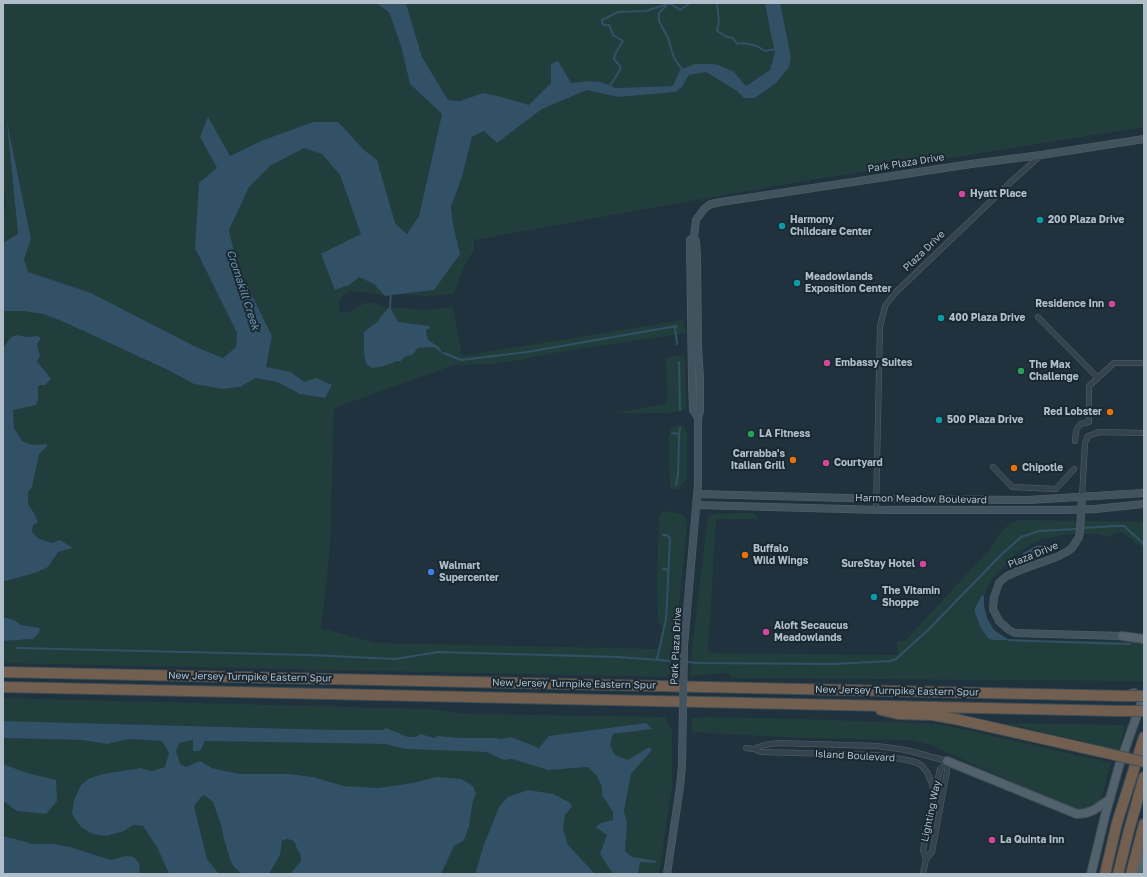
<!DOCTYPE html>
<style>
body{margin:0}
#map{position:relative;width:1147px;height:877px;overflow:hidden;background:#20323d;font-family:"Golos Text",sans-serif}
canvas{display:block}
.frame{position:absolute;inset:0;border:4px solid #afbec9;pointer-events:none}
</style>
<div id="map">
<canvas width="1147" height="877"></canvas>
<div class="frame"></div>
</div>
<script>
const ctx = document.querySelector('canvas').getContext('2d');
ctx.lineJoin = 'round';
function paint(path, color) {
  ctx.fillStyle = color;
  ctx.fill(path, 'evenodd');
}
function toPath(rows) {
  const path = new Path2D();
  for (const r of rows) {
    path.moveTo(r[0], r[1]);
    for (let i = 2; i < r.length; i += 2) path.lineTo(r[i], r[i + 1]);
  }
  return path;
}
function stroke(path, color, width, dash) {
  ctx.strokeStyle = color;
  ctx.lineWidth = width;
  ctx.lineCap = dash ? 'butt' : 'round';
  ctx.setLineDash(dash || []);
  ctx.stroke(path);
}
function drawText(font, color, halo, rows, align = 'center') {
  ctx.font = font + ' "Golos Text",sans-serif';
  ctx.lineWidth = 4;
  ctx.setLineDash([]);
  ctx.textBaseline = 'middle';
  ctx.strokeStyle = halo;
  ctx.fillStyle = color;
  for (const [text, x, y, turn = 0] of rows) {
    ctx.save();
    ctx.translate(x, y);
    ctx.rotate((+turn || 0) * Math.PI / 180);
    ctx.textAlign = isNaN(turn) ? turn : align;
    if (halo) ctx.strokeText(text, 0, 0);
    ctx.fillText(text, 0, 0);
    ctx.restore();
  }
}
paint(toPath([
 [3,3,376,3,389,12,401,46,410,84,442,114,419,216,407,234,395,223,377,160,364,150,261,141,229,156,208,118,200,137,217,168,195,248,237,333,236,347,223,358,196,347,91,293,28,272,23,259,31,239,8,127,18,234,3,243,3,216,6,205,3,179],
 [406,3,765,3,770,30,775,52,770,70,746,86,734,72,694,64,680,70,674,86,616,88,601,82,589,81,571,83,551,64,551,83,529,105,498,96,483,93,460,101,448,100,422,57],
 [780,3,1144,3,1144,127,781,185,646,209,474,240,474,250,465,264,454,294,426,296,402,294,434,290,453,225,451,206,462,177,472,137,484,131,497,143,542,109,587,90,618,97,682,87,689,75,706,72,737,91,744,98,755,98,776,83,791,57],
 [304,148,322,154,340,175,361,234,335,290,349,285,359,276,374,284,385,296,365,292,348,291,339,300,340,313,349,312,365,303,375,303,388,308,377,322,364,332,364,352,384,366,390,363,398,361,401,361,406,356,409,355,418,348,434,347,444,354,439,347,428,340,427,337,426,332,430,326,398,322,390,307,424,310,453,307,462,356,683,320,686,333,553,353,519,360,491,364,454,365,334,408,330,549,321,628,375,643,658,649,664,628,658,622,657,580,659,515,665,511,677,513,685,516,687,525,675,647,675,671,665,677,3,663,3,641,33,639,40,628,21,625,14,620,3,617,3,581,35,573,48,567,58,551,72,548,38,538,32,532,33,525,38,522,34,513,28,504,28,492,32,487,39,454,46,444,32,445,22,441,14,428,13,409,36,405,38,400,38,386,41,385,44,369,37,361,39,349,37,344,40,338,37,336,26,337,17,335,11,337,3,348,3,311,23,311,43,314,64,322,168,370,194,384,223,389,240,387,255,378,277,382,300,394,325,398,332,385,304,382,291,372,266,367,272,336,237,265,229,230,249,187,270,166],
 [673,356,683,356,685,358,686,407,682,411,669,413,614,413,665,404,667,402,666,358],
 [679,425,684,427,687,432,687,478,679,489,674,490,670,488,669,437,671,428],
 [753,513,758,517,757,519,716,519,708,653,895,655,898,654,897,641,905,641,989,550,997,537,1009,524,1018,520,1144,522,1144,549,1123,533,1118,532,1110,536,1104,537,1100,534,1068,534,1039,540,1019,551,992,579,986,591,984,596,982,595,975,608,975,613,981,628,1004,640,1011,639,1144,642,1143,681,732,678,728,673,691,676,692,648,708,517,713,514],
 [3,698,428,709,469,714,665,717,672,731,672,786,659,874,638,874,640,862,654,863,632,857,625,851,627,823,624,811,631,774,651,750,649,747,628,761,615,755,610,745,613,734,652,729,646,723,539,748,511,737,501,739,496,738,462,738,439,736,434,738,421,734,416,737,408,737,386,728,383,730,337,730,3,721],
 [705,717,803,719,935,724,949,726,1111,763,1101,799,1094,807,1077,811,931,745,911,740,800,738,692,732,692,718],
 [1005,723,1125,725,1119,750],
 [3,738,82,740,107,744,129,739,162,741,169,753,165,767,152,771,141,768,103,774,90,778,93,834,107,836,124,831,133,825,143,826,157,847,169,874,139,874,140,865,125,856,111,860,70,847,53,844,30,844,27,842,3,836,3,801,17,811,27,773,3,764],
 [193,740,194,751,200,751,205,741,385,744,405,749,486,752,504,760,512,759,548,770,588,767,597,776,602,787,602,795,613,812,613,821,601,823,607,835,609,868,614,874,595,874,568,845,563,829,565,815,508,798,499,807,483,847,475,874,441,874,454,845,464,840,469,827,473,800,476,794,436,777,413,783,378,788,344,786,313,777,290,774,239,774,212,768,200,761,186,767,180,765,176,751,179,743],
 [204,795,213,802,222,828,223,836,231,862,234,867,242,874,219,874,207,859,194,806,202,796],
 [284,839,294,841,298,851,300,852,301,861,290,874,269,874,280,855,282,841]
]), '#223e3c');
paint(toPath([
 [376,3,406,3,422,57,448,100,460,101,483,93,498,96,529,105,551,83,551,64,558,61,571,83,589,81,601,82,616,88,673,86,680,70,694,64,712,64,718,65,734,72,746,86,770,70,775,52,770,30,765,3,780,3,791,57,789,67,776,83,755,98,744,98,737,91,706,72,689,75,682,87,675,92,618,97,587,90,542,109,497,143,484,131,472,137,462,177,451,206,453,225,460,254,434,290,385,296,374,284,359,277,349,285,335,290,321,254,361,234,340,175,322,154,304,148,270,166,249,187,229,230,237,265,272,336,266,367,291,372,304,382,316,378,332,385,325,398,300,394,277,382,255,378,240,387,223,389,194,384,168,370,64,322,43,314,23,311,3,311,3,243,18,234,7,122,31,239,24,259,28,272,91,293,196,347,223,358,236,347,237,333,195,248,199,183,217,168,200,137,208,117,230,156,261,141,313,122,338,122,364,150,377,160,395,223,407,234,419,216,442,114,410,84,401,46,389,12],
 [390,307,398,322,430,326,429,329,427,329,426,332,427,337,428,340,439,347,443,354,434,347,418,348,412,355,406,356,401,361,397,361,384,366,372,368,366,364,364,352,364,332,377,322,388,308],
 [17,335,26,337,37,336,41,338,37,344,40,356,37,361,51,379,45,385,41,385,38,386,38,400,36,405,13,410,14,428,22,441,32,445,46,444,48,445,39,454,32,487,28,492,28,504,34,513,38,522,33,525,32,532,38,538,52,543,60,540,73,548,58,552,48,567,35,573,5,581,3,581,3,348,11,337],
 [1045,545,1052,546,1052,549,1024,559,1022,556,1023,553,1036,546],
 [982,595,984,596,984,606,987,618,994,630,1009,640,994,640,989,639,981,628,975,613,975,608],
 [3,617,14,620,21,625,40,628,39,633,33,639,3,641],
 [3,721,337,730,383,730,386,728,408,737,416,737,421,734,434,738,438,736,462,738,496,738,501,739,511,737,539,748,549,736,646,723,652,729,613,734,610,745,615,755,628,760,649,747,652,750,631,774,624,811,627,823,625,851,632,857,657,861,655,863,640,862,638,874,614,874,609,868,600,854,607,835,596,827,601,823,613,820,613,812,602,795,602,787,597,776,588,767,548,770,512,759,504,760,486,752,405,749,385,744,205,741,200,751,193,751,193,740,179,743,176,751,180,764,186,767,200,761,212,768,239,774,290,774,313,777,344,786,378,788,413,783,436,777,461,779,473,786,476,794,473,800,469,827,464,840,454,846,441,874,290,874,301,861,300,853,298,851,294,841,287,839,282,841,280,855,269,874,242,874,234,867,231,862,223,836,222,828,213,802,204,795,202,796,194,806,207,859,219,874,169,874,157,847,143,826,133,825,124,831,107,836,93,834,81,827,72,814,74,800,81,785,90,778,103,774,141,768,152,771,165,767,169,753,162,741,129,739,107,744,82,740,3,738],
 [3,764,27,773,56,780,57,801,46,814,17,811,3,801],
 [528,790,553,794,569,802,572,806,565,815,563,829,568,845,595,874,475,874,483,847,499,807,508,797],
 [3,836,27,842,30,844,53,844,70,847,111,860,125,856,134,857,140,865,139,874,3,874]
]), '#325166');
stroke(toPath([
 [667,3,666,6,659,13,659,21,668,38,674,58,683,71],
 [717,3,719,22,717,31,727,37,733,38,737,44,744,43,757,46,765,51,777,49],
 [609,87,620,70,620,66,614,59,615,54,623,41,613,35,609,25,604,25,602,23,602,20,618,12,646,11,667,4,671,4,680,10,690,3],
 [390,307,391,292],
 [675,327,677,344],
 [444,353,461,360,527,352,677,326],
 [679,362,680,410],
 [672,433,679,434],
 [676,485,678,475,679,434,680,428],
 [1082,528,1115,526,1124,526,1144,544],
 [663,569,666,569,668,571],
 [1009,640,1031,641,1130,644],
 [17,648,310,655,395,659,438,652,618,657,700,663,834,664,890,661,896,659,928,630,1002,554,1021,537,1039,531,1077,529],
 [657,659,666,619,667,601,670,538,666,535,663,535]
]), '#325166', 2);
const street = toPath([
 [1038,317,1098,378],
 [1075,441,1076,431,1078,427,1081,424,1089,422,1089,386,1114,363,1144,363],
 [993,467,1012,487,1056,489,1074,469],
 [1082,497,1085,443,1088,436,1099,432,1144,433],
 [876,510,880,327,885,306,896,292,1013,180,1040,156],
 [746,748,754,749,761,752,876,755,907,760,918,763,922,766,927,772,932,784,934,796],
 [754,749,764,745,779,743,877,746,906,750,947,761,947,771,932,852,926,859],
 [923,874,926,859,923,850,934,796,940,769,946,764]
]);
const secondary = toPath([
 [698,418,693,410,692,381,690,240,694,237,696,220,704,209,711,204,721,202,971,164,1041,155,1144,139],
 [698,494,883,499,1028,500,1144,493],
 [1082,497,1080,531,1079,537,1072,548,1068,551,1059,556,1018,571,1007,576,1002,580,999,583,994,597,993,609,999,621,1009,630,1015,633,1122,636],
 [697,505,882,510,1067,510,1095,509,1144,504],
 [684,646,698,484,698,418,700,411,700,379,698,347,697,256,696,241,694,237],
 [667,874,680,787,682,765]
]);
const primary = toPath([
 [1122,636,1144,639],
 [947,761,1077,814,1086,813,1094,810,1110,799],
 [1091,874,1105,816,1119,766,1144,695],
 [1138,874,1144,846]
]);
const highway = toPath([
 [3,672,1126,696,1134,694],
 [3,687,1120,711],
 [881,710,898,714,932,715,955,719,1106,753],
 [1105,874,1117,823,1144,737],
 [1118,874,1129,830,1144,777],
 [1131,874,1144,824]
]);
stroke(street, '#52616a', 6);
stroke(secondary, '#52616a', 8);
stroke(primary, '#404f59', 10);
stroke(highway, '#3f4e57', 12);
stroke(street, '#34434d', 5);
stroke(secondary, '#425360', 7);
stroke(primary, '#52626d', 8);
stroke(highway, '#735f50', 10);
const secondaryBridge = toPath([
 [682,765,684,646]
]);
const highwayBridge = toPath([
 [1126,696,1144,696],
 [1120,711,1144,711],
 [1106,753,1144,762]
]);
stroke(secondaryBridge, '#52616a', 8, []);
stroke(highwayBridge, '#3f4e57', 12, []);
stroke(secondaryBridge, '#425360', 7);
stroke(highwayBridge, '#735f50', 10);
for (const [x, y, r, color] of [
 [962,194,4,"#d1479c"],
 [1040,220,4,"#0f9aa8"],
 [782,226,4,"#0f9aa8"],
 [797,283,4,"#0f9aa8"],
 [1112,304,4,"#d1479c"],
 [941,318,4,"#0f9aa8"],
 [827,363,4,"#d1479c"],
 [1021,371,4,"#2e9e5b"],
 [1110,412,4,"#e8710a"],
 [939,420,4,"#0f9aa8"],
 [751,434,4,"#2e9e5b"],
 [793,460,4,"#e8710a"],
 [826,463,4,"#d1479c"],
 [1014,468,4,"#e8710a"],
 [745,555,4,"#e8710a"],
 [923,564,4,"#d1479c"],
 [431,572,4,"#3f7fe0"],
 [874,597,4,"#0f9aa8"],
 [766,632,4,"#d1479c"],
 [992,840,4,"#d1479c"]
]) {
  const dot = new Path2D();
  dot.arc(x, y, r, 0, 2 * Math.PI);
  ctx.fillStyle = color;
  ctx.fill(dot);
  stroke(dot, '#1a2831', 1.5);
}
drawText('10px', '#afbec9', '#1a2831', [
 ["Park Plaza Drive",906,163,-9],
 ["Plaza Drive",924,251,-44],
 ["Harmon Meadow Boulevard",921,499,1],
 ["Plaza Drive",1033,555,-22],
 ["Park Plaza Drive",676,646,-87],
 ["New Jersey Turnpike Eastern Spur",250,677,1],
 ["New Jersey Turnpike Eastern Spur",574,684,1],
 ["New Jersey Turnpike Eastern Spur",897,691,1],
 ["Island Boulevard",855,756,3],
 ["Lighting Way",931,811,-78]
]);
drawText('bold 10px', '#afbec9', '#1a2831', [
 ["Hyatt Place",970,194],
 ["Harmony",790,220],
 ["Childcare Center",790,232],
 ["200 Plaza Drive",1048,220],
 ["Meadowlands",805,277],
 ["Exposition Center",805,289],
 ["Residence Inn",1104,304,"right"],
 ["400 Plaza Drive",949,318],
 ["Embassy Suites",835,363],
 ["The Max",1029,365],
 ["Challenge",1029,377],
 ["Red Lobster",1102,412,"right"],
 ["500 Plaza Drive",947,420],
 ["LA Fitness",759,434],
 ["Carrabba's",785,454,"right"],
 ["Italian Grill",785,466,"right"],
 ["Courtyard",834,463],
 ["Chipotle",1022,468],
 ["Buffalo",753,549],
 ["Wild Wings",753,561],
 ["SureStay Hotel",915,564,"right"],
 ["Walmart",439,566],
 ["Supercenter",439,578],
 ["The Vitamin",882,591],
 ["Shoppe",882,603],
 ["Aloft Secaucus",774,626],
 ["Meadowlands",774,638],
 ["La Quinta Inn",1000,840]
], 'left');
drawText('italic 11px', '#6d96af', '#1a2831', [
 ["Cromakill Creek",243,290,72]
]);
</script>
